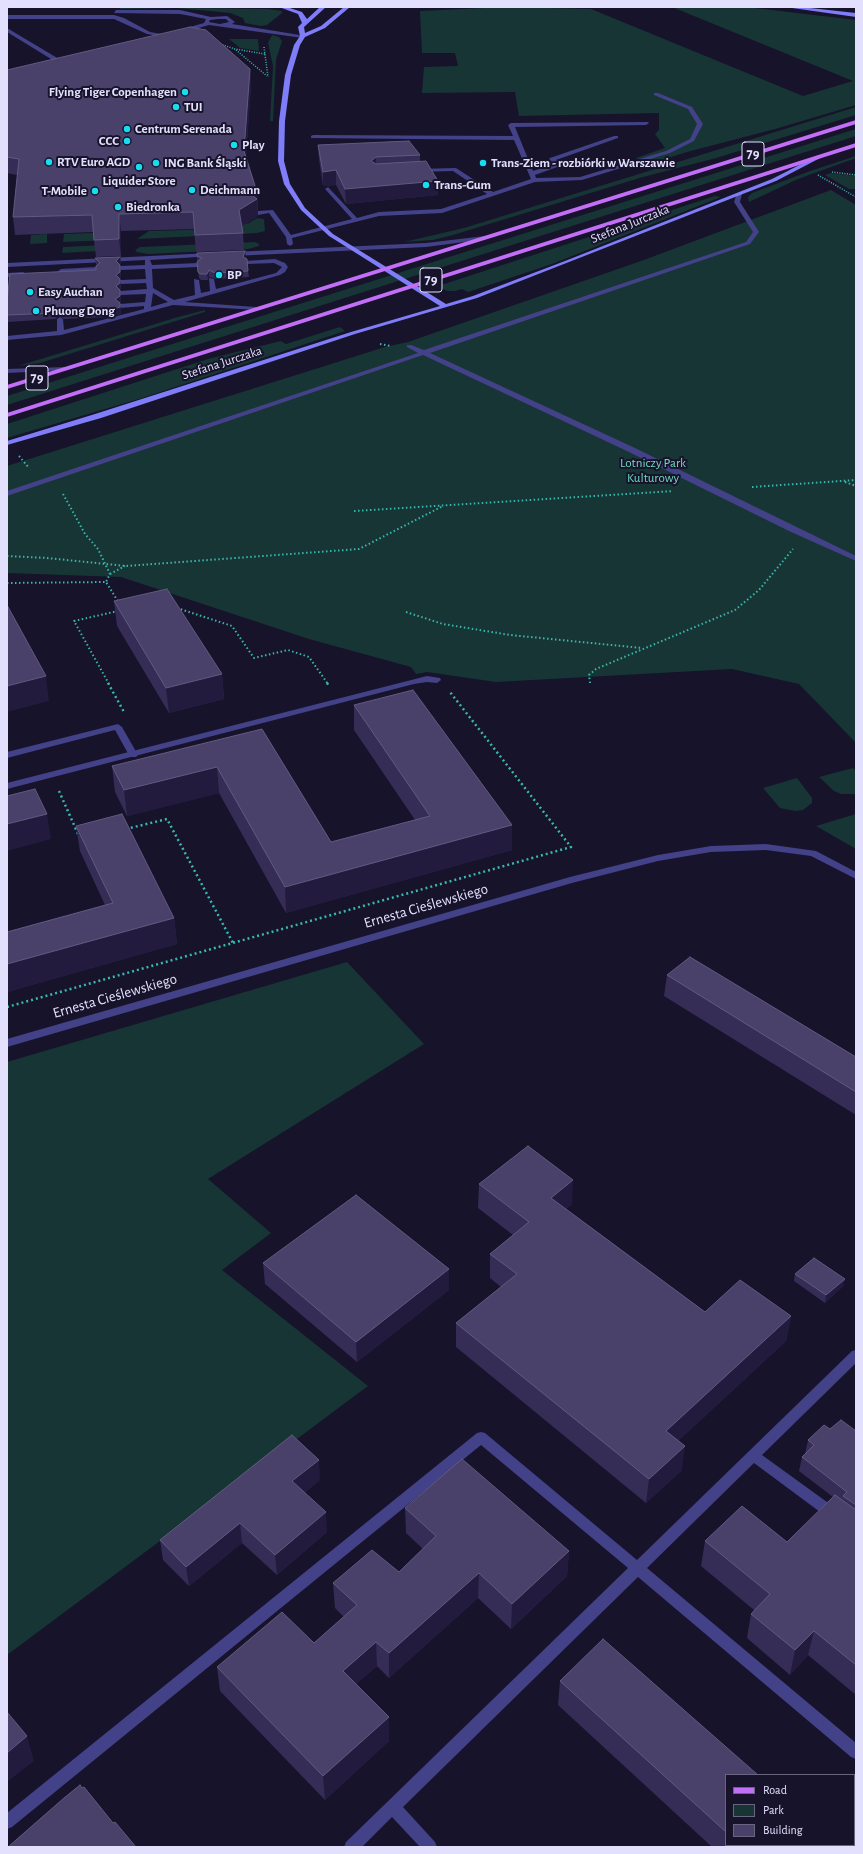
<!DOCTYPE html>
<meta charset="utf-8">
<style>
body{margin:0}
#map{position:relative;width:863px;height:1854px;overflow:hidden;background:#17132b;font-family:"Alegreya Sans",sans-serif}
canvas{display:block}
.frame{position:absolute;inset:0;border:8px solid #e3e0fd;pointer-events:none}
.legend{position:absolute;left:725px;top:1774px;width:130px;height:72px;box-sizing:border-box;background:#17132b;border:1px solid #69657f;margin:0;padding:5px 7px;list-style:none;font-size:12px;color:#e3e0fd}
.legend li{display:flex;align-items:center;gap:8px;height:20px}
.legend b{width:20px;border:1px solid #69657f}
</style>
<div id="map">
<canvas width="863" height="1854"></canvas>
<div class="frame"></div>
<ul class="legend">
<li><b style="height:5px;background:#c26ef6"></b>Road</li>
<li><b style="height:11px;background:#173534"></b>Park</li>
<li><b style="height:11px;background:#494169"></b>Building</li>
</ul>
</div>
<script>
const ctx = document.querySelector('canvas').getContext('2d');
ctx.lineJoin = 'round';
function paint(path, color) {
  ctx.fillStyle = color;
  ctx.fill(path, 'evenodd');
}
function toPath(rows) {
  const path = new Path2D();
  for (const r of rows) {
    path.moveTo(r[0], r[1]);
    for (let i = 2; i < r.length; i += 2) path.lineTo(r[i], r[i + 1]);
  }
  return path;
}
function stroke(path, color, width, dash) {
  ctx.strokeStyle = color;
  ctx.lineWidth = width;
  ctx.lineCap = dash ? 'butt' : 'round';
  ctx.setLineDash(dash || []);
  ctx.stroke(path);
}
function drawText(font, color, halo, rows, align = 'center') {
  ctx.font = font + ' "Alegreya Sans",sans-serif';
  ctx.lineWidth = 4;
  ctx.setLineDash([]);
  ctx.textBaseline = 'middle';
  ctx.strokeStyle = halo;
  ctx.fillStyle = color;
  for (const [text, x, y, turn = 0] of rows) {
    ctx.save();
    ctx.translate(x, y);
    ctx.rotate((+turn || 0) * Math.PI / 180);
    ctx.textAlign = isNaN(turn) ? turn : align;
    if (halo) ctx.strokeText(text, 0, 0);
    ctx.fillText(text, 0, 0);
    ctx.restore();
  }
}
paint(toPath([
 [120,7,268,9,282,11,282,13,267,25,261,26,245,23,243,18,230,13,177,8,120,9],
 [505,7,591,9,803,96,853,81,672,7,746,7,856,20,856,105,775,129,687,152,645,165,636,158,665,148,655,134,659,130,659,113,519,116,515,92,422,93,424,67,458,66,455,53,422,53,420,11],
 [272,35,279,37,282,41,276,60,273,121,270,121,273,66,268,43],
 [229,39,258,39,259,51,240,48],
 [856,107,856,115,716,158,643,177,453,235,433,240,404,242,464,228],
 [856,129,856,136,7,405,7,396],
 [856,156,856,158,798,179,749,202,748,197,752,193,810,171],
 [831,173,856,176,856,189,849,189,825,175],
 [831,190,856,205,856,743,799,684,732,669,496,682,427,672,416,674,411,667,309,639,121,577,7,573,7,466,385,347,408,342,641,261],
 [715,196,721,197,552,264,468,292,462,289,455,291,447,291,438,286],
 [257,218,264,219,265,231,257,233,226,235,233,228,249,223],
 [219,229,220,235,137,239,149,231],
 [119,232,112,240,63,242,64,234],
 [47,234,47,243,30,244,31,235],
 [255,242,259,244,259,246,248,249,148,254,137,252,135,250,140,247],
 [105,245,97,251,62,253,63,247],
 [205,310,205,312,40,363,18,366,178,317],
 [340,327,345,331,139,399,7,438,7,424,208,359,281,341,286,344],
 [853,768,856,771,856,794,841,794,834,791,819,777],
 [797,778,812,798,812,803,803,810,795,811,780,808,763,788],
 [856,814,856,849,816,826],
 [347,962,424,1044,208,1179,271,1233,222,1270,368,1386,7,1655,7,1062]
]), '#173534');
stroke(toPath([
 [220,44,235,49,265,54],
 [264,47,268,77],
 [236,50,267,76],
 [832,172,856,175],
 [818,175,856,197]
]), '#39b8af', 1.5, [1, 1.5]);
stroke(toPath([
 [380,344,391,346],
 [19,456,29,468],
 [845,482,856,486],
 [752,487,856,480],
 [63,494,85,534,98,549,110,574,106,582],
 [354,511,673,491],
 [7,556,47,558,126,566,359,549,443,506],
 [110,574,125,566],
 [7,583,106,582,119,603],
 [177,608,232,626,254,658,288,650,309,657,328,684],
 [406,612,443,624,510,635,642,648],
 [590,683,589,675,596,669,735,610,759,590,793,549],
 [109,684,74,621,118,611]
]), '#39b8af', 2, [1.5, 2.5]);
stroke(toPath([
 [108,683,124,712],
 [327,683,329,686],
 [59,791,78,834],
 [126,829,167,819,233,943],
 [7,1007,571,847,450,692]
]), '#39b8af', 2.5, [2, 3]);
paint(toPath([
 [116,10,180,10,211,17,227,16,235,22,232,24,306,36,303,38,209,25,181,33,178,31,179,30,204,23,206,19,180,14,114,13,116,10],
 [219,19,226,19,229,22,220,24,209,22,210,20,219,19],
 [7,15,114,15,124,18,150,32,167,35,164,37,147,34,114,19,7,19,7,15],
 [7,28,59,59,66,57,69,59,56,62,7,32,7,28],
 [654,93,658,93,692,107,703,124,694,141,670,153,582,180,535,182,442,213,379,216,292,238,293,244,290,246,287,244,286,237,269,213,258,215,255,213,258,211,273,210,291,235,352,219,326,190,325,189,328,187,357,218,379,212,441,209,487,194,453,171,416,172,416,170,418,169,456,168,493,192,531,179,514,140,311,138,311,136,313,135,513,136,508,125,511,123,648,122,649,123,646,125,515,127,533,171,554,164,549,159,550,158,614,136,618,136,618,138,556,160,561,165,560,166,535,175,536,178,580,177,666,151,690,139,697,124,688,109,654,95,654,93],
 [737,193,742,194,740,202,759,232,750,244,430,353,635,448,856,556,856,561,791,532,629,452,423,355,7,496,7,491,418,353,407,347,407,345,411,345,424,350,746,242,753,232,734,202,737,193],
 [485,236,488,238,487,239,426,247,233,256,230,254,233,252,426,243,485,236],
 [211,253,213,254,213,256,150,260,152,265,198,263,201,265,198,267,152,269,153,288,174,300,195,295,194,279,199,280,201,293,210,291,209,278,214,279,216,289,276,273,282,267,274,263,247,264,245,263,245,261,275,259,285,263,288,267,285,272,280,275,185,302,256,307,258,308,258,310,173,305,61,335,7,340,7,336,57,331,57,319,60,317,63,319,64,330,144,309,144,306,120,308,117,306,120,304,145,302,146,294,121,295,118,293,121,291,147,289,146,283,121,284,118,282,121,280,146,279,145,269,121,270,118,268,121,266,145,265,145,260,7,267,7,263,211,253],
 [153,293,168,302,151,307,153,293],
 [96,267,99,269,98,270,61,273,58,271,61,269,96,267],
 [23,272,26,274,25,275,7,277,7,273,23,272],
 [66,367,68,368,68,370,7,373,7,369,66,367],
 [118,724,122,727,138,755,136,757,130,757,115,730,7,758,7,752,118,724],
 [856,1350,856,1363,762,1455,856,1523,856,1537,851,1535,754,1463,647,1568,856,1743,856,1759,851,1757,638,1577,403,1807,435,1842,437,1847,420,1847,392,1817,362,1847,344,1847,346,1842,628,1568,481,1445,12,1827,7,1829,7,1813,477,1433,481,1432,485,1433,637,1560,852,1351,856,1350]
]), '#434187');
paint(toPath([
 [427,676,440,678,441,680,437,683,427,682,414,684,7,789,7,783,427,676],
 [766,844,816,851,856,872,856,879,811,856,766,850,711,852,658,861,572,883,7,1047,7,1039,570,877,658,855,711,846,766,844]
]), '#434187');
paint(toPath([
 [279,7,287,7,302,12,307,19,320,7,326,7,304,27,305,33,321,26,344,7,350,7,325,28,305,37,300,45,291,75,285,121,284,161,290,184,305,208,333,234,446,304,473,296,565,261,772,179,819,155,824,156,776,181,477,298,355,334,101,418,7,445,7,441,95,414,351,332,440,306,329,236,301,210,284,184,278,161,279,121,285,75,294,45,300,36,298,27,302,23,298,14,279,7],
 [785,7,801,7,856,13,856,17,785,7]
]), '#7f7df7');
paint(toPath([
 [856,120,856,124,7,389,7,385,856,120],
 [856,143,856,147,7,417,7,413,856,143]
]), '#c26ef6');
paint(toPath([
 [250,69,251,85,246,157,257,192,258,209,258,216,242,226,243,233,244,250,196,252,194,229,121,231,121,256,96,257,93,232,15,235,13,217,17,175,7,173,7,70],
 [318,145,420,155,420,161,438,181,438,195,346,204,336,185,323,186,319,159],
 [197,253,246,257,245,258,248,271,249,277,216,279,209,277,208,280,201,280,199,278,197,262,198,262,197,262],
 [120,257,121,263,119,265,120,265,121,272,121,278,120,279,121,285,121,290,120,290,121,302,120,303,121,314,108,317,64,319,59,316,56,319,7,322,7,315,96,270,97,265,96,264,95,258],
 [114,601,222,674,224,699,169,713,117,626],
 [354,705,512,850,286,913,219,793,127,816,115,792,112,766,262,729,331,842,415,820,354,730],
 [76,826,174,918,177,944,7,992,7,932,105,905,80,851],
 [667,975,856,1057,856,1115,664,996],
 [479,1184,572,1204,566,1209,705,1312,791,1316,786,1341,678,1441,682,1470,646,1503,456,1347,456,1323,501,1287,490,1278,490,1254,513,1235,478,1208],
 [263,1263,449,1269,449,1290,357,1362,265,1284],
 [795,1274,845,1279,843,1286,825,1303,794,1281],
 [830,1429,856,1431,856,1695,808,1655,790,1675,747,1638,751,1614,754,1610,701,1566,705,1541,787,1542,833,1497,799,1471,802,1457,805,1454,808,1440],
 [320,1480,305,1492,327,1532,277,1575,242,1543,189,1586,163,1560,160,1540],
 [405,1508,569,1551,567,1576,511,1629,478,1598,389,1678,377,1666,356,1684,389,1741,325,1800,220,1691,217,1667,314,1643,344,1617,335,1608,333,1583,399,1572,423,1549,406,1533],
 [560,1681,726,1775,726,1845,837,1845,840,1847,712,1847,558,1705]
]), '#362d57');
paint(toPath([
 [250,69,251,85,245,168,244,151],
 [376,157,376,172,371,161],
 [336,170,336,185,323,186,323,172],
 [438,181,438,195,346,204,345,189],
 [257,192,258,216,240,227,239,210],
 [119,214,121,231,121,256,119,239],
 [245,251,246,257,244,263,243,257],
 [120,257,121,263,117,268,116,261],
 [120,265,121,278,117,282,116,275],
 [209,270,209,277,208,280,207,274],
 [120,279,121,290,117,293,116,286],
 [120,290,121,302,116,306,115,299],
 [120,303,121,314,108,317,108,311],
 [58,310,59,316,56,319,55,313],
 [222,674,224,699,169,713,166,688],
 [46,676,49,701,7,712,7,686],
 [217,767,219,793,127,816,124,790],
 [47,814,51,839,7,851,7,824],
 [512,825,512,850,286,913,285,887],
 [174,918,177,944,7,992,7,964],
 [573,1180,572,1204,549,1222,551,1198],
 [449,1269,449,1290,357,1362,356,1342],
 [845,1279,843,1286,825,1303,826,1295],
 [791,1316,786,1341,663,1455,666,1431],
 [685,1446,682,1470,646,1503,649,1479],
 [319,1460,320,1480,294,1501,292,1481],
 [326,1512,327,1532,277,1575,275,1555],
 [240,1523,242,1543,189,1586,186,1567],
 [569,1551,567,1576,511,1629,512,1604],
 [479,1573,478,1598,389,1678,389,1653],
 [814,1631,808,1655,790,1675,795,1650],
 [376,1642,377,1666,344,1695,343,1671],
 [389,1717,389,1741,325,1800,323,1776],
 [27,1736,34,1761,7,1782,7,1753]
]), '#221b3e');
const building = toPath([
 [190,27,206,30,250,69,244,151,257,192,253,196,257,199,239,210,243,233,195,235,193,212,119,214,119,239,94,240,92,215,13,217,19,159,7,157,7,70,190,27],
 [409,141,420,155,376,157,371,161,376,164,426,161,438,181,345,189,336,170,323,172,318,145,409,141],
 [245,251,243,257,247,259,248,271,215,273,209,270,207,274,200,274,198,272,197,262,202,258,197,256,197,253,245,251],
 [120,257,116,261,120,265,120,272,116,275,120,279,120,283,116,286,120,290,120,296,115,299,120,303,120,307,108,311,64,313,58,310,55,313,7,315,7,302,10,274,96,270,96,266,100,263,95,258,120,257],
 [167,589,222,674,166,688,114,601,167,589],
 [7,605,46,676,7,686,7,605],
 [413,690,512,825,285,887,217,767,124,790,112,766,262,729,331,842,430,816,354,705,413,690],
 [35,789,47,814,7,824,7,796,35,789],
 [122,814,174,918,7,964,7,932,113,903,76,826,122,814],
 [690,957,856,1057,856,1092,667,975,690,957],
 [528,1146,573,1180,551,1198,705,1312,740,1280,791,1316,666,1431,685,1446,649,1479,456,1323,517,1274,490,1254,529,1222,479,1184,528,1146],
 [356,1195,449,1269,356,1342,263,1263,356,1195],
 [814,1258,845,1279,826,1295,795,1274,814,1258],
 [841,1420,856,1431,856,1505,843,1496,847,1492,802,1457,814,1445,808,1440,824,1425,830,1429,841,1420],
 [292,1435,319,1460,292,1481,326,1512,275,1555,240,1523,186,1567,160,1540,292,1435],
 [462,1459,569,1551,512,1604,479,1573,389,1653,376,1642,343,1671,389,1717,323,1776,217,1667,282,1612,314,1643,357,1605,333,1583,372,1550,399,1572,436,1536,405,1508,462,1459],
 [835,1495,856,1510,856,1665,814,1631,795,1650,751,1614,770,1594,705,1541,742,1506,787,1542,835,1495],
 [603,1639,758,1775,726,1775,726,1832,560,1681,603,1639],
 [7,1712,27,1736,7,1753,7,1712],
 [80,1785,82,1788,84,1787,113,1823,115,1822,136,1847,8,1847,64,1798,80,1785],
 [741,1845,837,1845,840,1847,743,1847,741,1845]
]);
paint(building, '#494169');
stroke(building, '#615a80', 1);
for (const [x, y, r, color] of [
 [185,92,4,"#18ddf1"],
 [176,107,4,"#18ddf1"],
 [127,129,4,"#18ddf1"],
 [127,141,4,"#18ddf1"],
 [234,145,4,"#18ddf1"],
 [49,162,4,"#18ddf1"],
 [156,163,4,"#18ddf1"],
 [483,163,4,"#18ddf1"],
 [139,167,4,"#18ddf1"],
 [426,185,4,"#18ddf1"],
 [192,190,4,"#18ddf1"],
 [95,191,4,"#18ddf1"],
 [118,207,4,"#18ddf1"],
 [219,275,4,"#18ddf1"],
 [30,292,4,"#18ddf1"],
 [36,311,4,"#18ddf1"]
]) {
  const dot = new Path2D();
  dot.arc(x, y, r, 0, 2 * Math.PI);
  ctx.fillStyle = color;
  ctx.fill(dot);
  stroke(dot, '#17132b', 1.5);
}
drawText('bold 13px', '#e3e0fd', '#17132b', [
 ["Flying Tiger Copenhagen",177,92,"right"],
 ["TUI",184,107],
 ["Centrum Serenada",135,129],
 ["CCC",119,141,"right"],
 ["Play",242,145],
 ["RTV Euro AGD",57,162],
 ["ING Bank Śląski",164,163],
 ["Trans-Ziem - rozbiórki w Warszawie",491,163],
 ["Liquider Store",139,181,"center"],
 ["Trans-Gum",434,185],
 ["Deichmann",200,190],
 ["T-Mobile",87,191,"right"],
 ["Biedronka",126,207],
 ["BP",227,275],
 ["Easy Auchan",38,292],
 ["Phuong Dong",44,311]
], 'left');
drawText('13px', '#e3e0fd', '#17132b', [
 ["Stefana Jurczaka",630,224,-22],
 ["Stefana Jurczaka",222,363,-18]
]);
drawText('13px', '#6edbbe', '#17132b', [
 ["Lotniczy Park",653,463],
 ["Kulturowy",653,478]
]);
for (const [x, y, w] of [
 [753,154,22],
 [431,280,22],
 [37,378,22]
]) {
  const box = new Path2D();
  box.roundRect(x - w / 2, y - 12, w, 24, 3);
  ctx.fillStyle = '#17132b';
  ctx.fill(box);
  stroke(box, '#e3e0fd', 1);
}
drawText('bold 14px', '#e3e0fd', null, [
 ["79",753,154],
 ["79",431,280],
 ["79",37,378]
]);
drawText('15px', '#e3e0fd', '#17132b', [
 ["Ernesta Cieślewskiego",426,906,-16],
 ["Ernesta Cieślewskiego",115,996,-16]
]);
</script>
